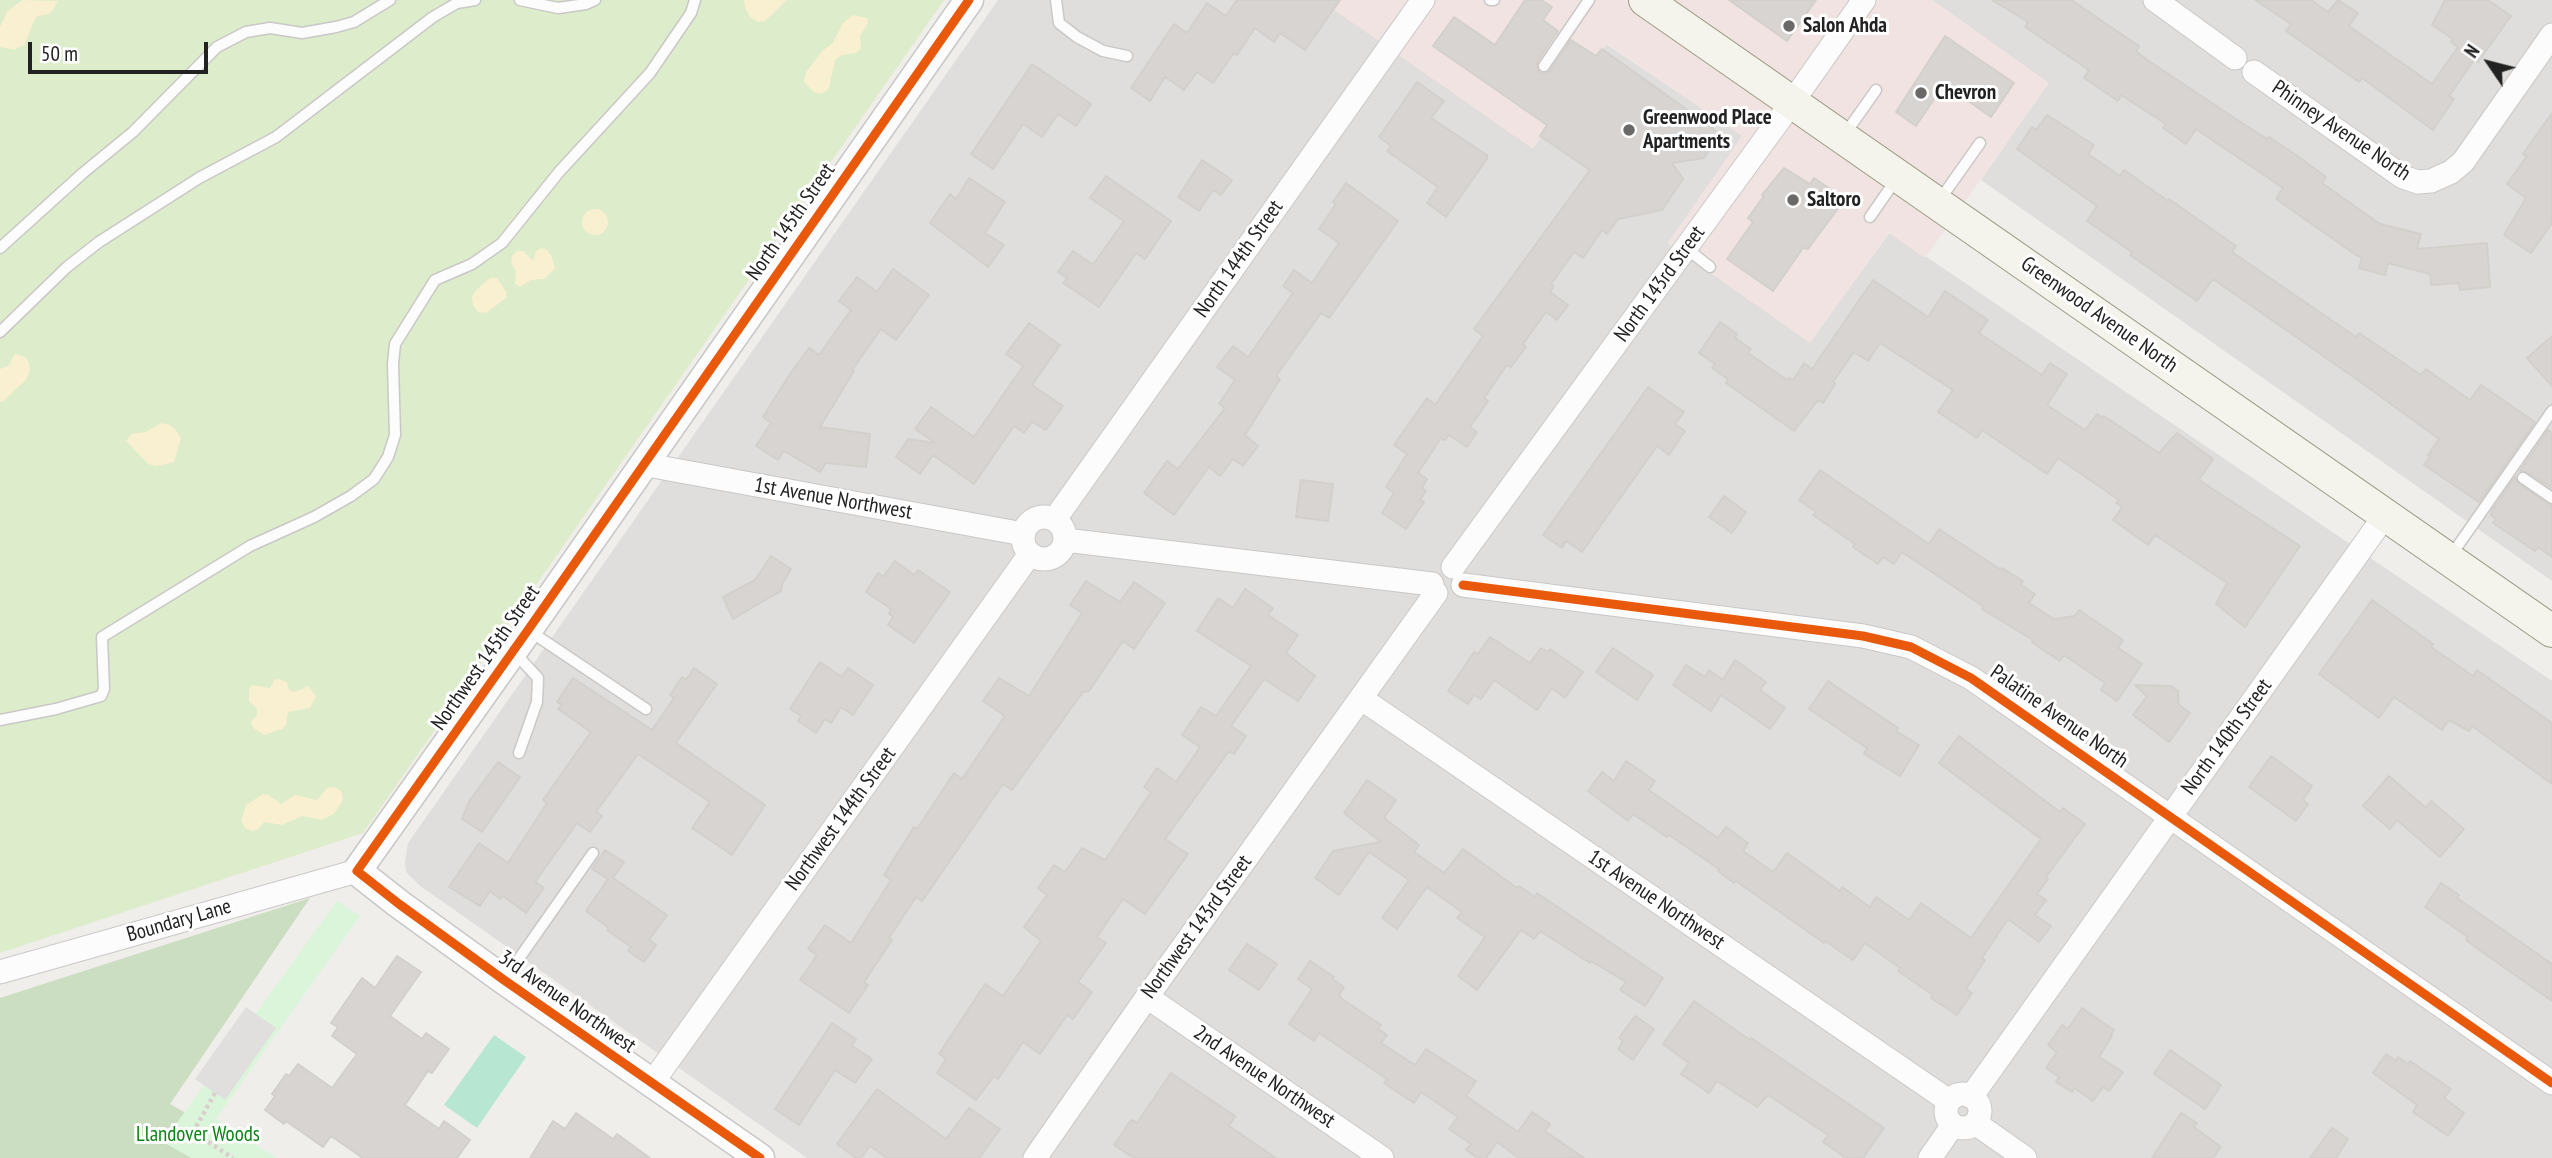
<!DOCTYPE html>
<style>
body{margin:0}
#map{position:relative;width:2552px;height:1158px;overflow:hidden;background:#f0eeeb;font-family:"PT Sans Narrow",sans-serif}
canvas{display:block}
.north{position:absolute;left:2454px;top:28px;width:70px;height:70px;-webkit-text-stroke:5px #fff;paint-order:stroke;rotate:305deg;font-size:19px;font-weight:700;line-height:28px;text-align:center;color:#222}
.north::after{content:'';display:block;margin:auto;width:24px;height:32px;background:#222;clip-path:polygon(50% 0,100% 100%,50% 72%,0 100%)}
.scale{position:absolute;left:28px;top:42px;width:180px;height:32px;box-sizing:border-box;border:4px solid #222;border-top:0;padding-left:9px;font-size:21px;line-height:24px;white-space:nowrap;color:#222;-webkit-text-stroke:5px #fff;paint-order:stroke}
</style>
<div id="map">
<canvas width="2552" height="1158"></canvas>
<div class="north">N</div>
<div class="scale">50 m</div>
</div>
<script>
const ctx = document.querySelector('canvas').getContext('2d');
ctx.lineJoin = 'round';
function paint(path, color) {
  ctx.fillStyle = color;
  ctx.fill(path, 'evenodd');
}
function toPath(rows) {
  const path = new Path2D();
  for (const r of rows) {
    if (r.length === 3) {
      path.moveTo(r[0] + r[2], r[1]);
      path.arc(r[0], r[1], r[2], 0, 2 * Math.PI);
      continue;
    }
    path.moveTo(r[0], r[1]);
    for (let i = 2; i < r.length; i += 2) path.lineTo(r[i], r[i + 1]);
  }
  return path;
}
function stroke(path, color, width, dash) {
  ctx.strokeStyle = color;
  ctx.lineWidth = width;
  ctx.lineCap = dash ? 'butt' : 'round';
  ctx.setLineDash(dash || []);
  ctx.stroke(path);
}
function drawText(font, color, halo, rows, align = 'center') {
  ctx.font = font + ' "PT Sans Narrow",sans-serif';
  ctx.lineWidth = 6;
  ctx.setLineDash([]);
  ctx.textBaseline = 'middle';
  ctx.strokeStyle = halo;
  ctx.fillStyle = color;
  for (const [text, x, y, turn = 0] of rows) {
    ctx.save();
    ctx.translate(x, y);
    ctx.rotate((+turn || 0) * Math.PI / 180);
    ctx.textAlign = isNaN(turn) ? turn : align;
    if (halo) ctx.strokeText(text, 0, 0);
    ctx.fillText(text, 0, 0);
    ctx.restore();
  }
}
paint(toPath([
 [998,0,1320,0,1606,44,1743,136,1668,243,1810,342,1890,232,2552,681,2552,1158,807,1158,419,885,406,872,405,861,408,843],
 [1932,0,2552,0,2552,581,1981,180,2048,83]
]), '#dfdedc');
paint(toPath([
 [1320,0,1932,0,2049,83,1925,258,1889,233,1810,343,1668,243,1742,136,1607,44,1533,149]
]), '#f1e3e1');
paint(toPath([
 [0,0,944,0,363,833,0,953]
]), '#ddeccb');
paint(toPath([
 [310,898,170,1104,266,1158,0,1158,0,998]
]), '#cbdec1');
paint(toPath([
 [22,0,58,1,51,13,36,17,24,45,14,50,0,47,0,27,7,12],
 [744,0,787,0,765,21,758,22,750,17,745,8],
 [853,15,867,18,868,23,860,36,861,48,856,53,842,55,835,60,829,88,822,94,815,93,804,82,806,72,822,51,832,44,843,23],
 [595,222,13],
 [541,248,546,249,551,255,555,269,544,279,531,280,520,287,515,284,516,272,511,262,513,255,517,251,524,251,533,261,536,251],
 [490,278,497,278,507,293,506,298,486,313,478,312,473,305,472,297,476,290],
 [15,354,25,357,29,363,30,371,26,380,2,402,0,401,0,369,8,366],
 [161,423,170,425,176,430,181,438,174,462,157,466,148,464,126,441,131,434,146,432],
 [278,679,287,682,289,690,295,692,308,686,316,696,310,708,288,712,286,725,282,729,264,735,253,728,251,722,257,715,257,709,249,701,249,690,252,685,270,688,274,680],
 [335,787,342,792,343,800,334,814,322,820,302,816,282,825,264,822,258,830,252,831,245,828,241,821,246,805,263,794,268,795,281,804,295,795,317,800,327,788]
]), '#f8f0d0');
paint(toPath([
 [337,901,360,916,216,1119,277,1158,191,1158,163,1142]
]), '#daf5da');
paint(toPath([
 [494,1035,526,1057,477,1128,444,1105]
]), '#b7e6d2');
paint(toPath([
 [246,1007,276,1028,225,1100,195,1079]
]), '#e0dfde');
const building = toPath([
 [1237,0,1340,0,1305,50,1280,33,1274,42,1255,28,1237,55,1234,53,1213,83,1197,72,1184,90,1165,77,1150,101,1131,88,1174,24,1187,33,1207,3,1226,16,1237,0],
 [1525,0,1541,0,1552,7,1543,20,1558,31,1537,62,1539,72,1544,74,1550,71,1571,40,1596,56,1602,49,1710,126,1719,135,1704,158,1672,163,1683,179,1662,210,1618,219,1607,234,1602,230,1583,258,1574,252,1551,284,1554,286,1550,292,1568,305,1557,320,1546,312,1523,344,1526,347,1511,367,1507,365,1484,398,1488,401,1470,427,1477,432,1467,447,1449,435,1445,440,1441,438,1418,473,1427,479,1422,488,1426,491,1420,500,1424,502,1406,529,1382,513,1394,493,1386,487,1407,454,1394,445,1427,398,1435,405,1483,336,1474,329,1590,170,1540,136,1547,125,1433,46,1454,17,1495,45,1525,0],
 [1729,0,1816,0,1787,41,1729,0],
 [1992,0,2071,0,2139,46,2136,51,2146,59,2242,123,2267,139,2269,137,2296,155,2326,177,2322,183,2380,224,2421,234,2417,249,2487,243,2490,287,2460,290,2459,283,2431,285,2430,274,2388,263,2385,275,2359,268,2362,257,2356,255,2276,199,2283,188,2196,129,2186,144,2163,128,2166,124,2121,95,2118,101,2084,78,2089,70,2025,27,2028,22,1992,0],
 [2255,0,2311,0,2328,12,2338,0,2358,13,2349,26,2432,84,2458,47,2451,42,2453,39,2432,25,2445,0,2488,0,2511,16,2478,62,2474,60,2449,96,2454,99,2433,130,2362,78,2359,82,2286,31,2291,24,2255,0],
 [1945,36,2014,83,1991,117,1944,84,1916,126,1896,112,1945,36],
 [1032,64,1091,104,1076,126,1058,114,1042,137,1023,124,993,169,971,154,1032,64],
 [1417,82,1444,101,1431,118,1487,155,1487,159,1446,217,1427,203,1438,187,1387,151,1391,146,1379,137,1417,82],
 [2552,113,2552,223,2531,253,2504,235,2526,198,2507,184,2527,156,2523,154,2552,113],
 [2047,115,2094,145,2088,154,2120,176,2124,170,2168,201,2169,199,2236,246,2232,252,2356,337,2359,333,2421,375,2426,369,2470,400,2481,385,2535,422,2479,502,2424,465,2430,457,2428,455,2439,439,2362,383,2213,279,2197,301,2130,255,2132,252,2087,221,2097,206,2017,149,2032,127,2036,130,2047,115],
 [1202,160,1232,180,1221,195,1213,190,1199,211,1178,197,1202,160],
 [1784,168,1810,184,1814,178,1845,199,1808,249,1803,248,1773,291,1727,259,1753,222,1748,218,1764,196,1762,195,1784,168],
 [1106,176,1171,221,1145,259,1136,253,1099,307,1063,283,1067,278,1058,272,1073,251,1092,264,1095,262,1124,221,1090,198,1106,176],
 [969,178,1005,202,985,233,1004,245,988,267,930,223,950,194,956,199,969,178],
 [1346,183,1398,221,1329,318,1321,313,1276,376,1280,379,1245,435,1258,446,1243,466,1233,459,1220,476,1209,467,1174,515,1144,493,1167,461,1178,469,1225,408,1219,404,1235,380,1217,367,1233,346,1248,357,1293,293,1283,286,1294,270,1312,283,1339,243,1319,229,1336,204,1333,202,1346,183],
 [893,269,929,295,896,340,881,329,852,370,854,371,820,427,870,434,866,467,826,463,820,472,784,451,778,460,756,446,771,423,763,417,790,374,809,348,819,355,851,310,839,301,857,277,877,292,893,269],
 [1873,280,1928,317,1945,291,1988,320,1979,333,2042,375,2050,363,2067,374,2047,405,2085,430,2097,414,2103,418,2104,416,2159,453,2177,433,2213,459,2199,480,2300,546,2245,627,2216,604,2227,583,2155,535,2148,545,2113,520,2122,507,2116,503,2119,500,2058,458,2047,474,1982,430,1977,438,1938,412,1953,390,1880,343,1868,361,1854,352,1833,382,1835,384,1823,403,1818,400,1794,431,1726,383,1728,379,1712,368,1715,364,1699,353,1720,322,1737,334,1735,338,1751,349,1748,353,1787,380,1789,378,1793,380,1804,363,1812,369,1873,280],
 [1029,323,1060,345,1032,385,1063,406,1046,430,1032,422,1024,433,1014,426,974,484,933,455,920,474,896,457,908,439,936,443,915,429,931,407,974,437,1023,366,1006,354,1029,323],
 [2552,336,2552,386,2527,358,2552,336],
 [1648,387,1684,412,1675,424,1685,431,1669,455,1657,446,1582,552,1566,541,1562,548,1543,535,1648,387],
 [2548,430,2552,433,2552,488,2527,472,2520,471,2548,430],
 [1820,470,1929,544,1939,529,2001,570,2002,568,2023,581,2021,585,2035,594,2029,603,2054,619,2075,616,2079,610,2123,640,2118,648,2142,664,2117,701,2101,690,2105,683,2064,655,2060,661,2040,648,2032,642,2033,640,1982,609,1984,607,1902,552,1894,564,1883,557,1878,564,1853,547,1855,544,1813,515,1816,512,1799,500,1820,470],
 [2515,477,2519,484,2552,506,2552,557,2538,547,2535,551,2493,523,2496,519,2491,515,2492,511,2515,477],
 [1301,480,1333,484,1328,521,1296,517,1301,480],
 [1724,496,1746,512,1732,533,1709,517,1724,496],
 [771,556,791,569,782,584,781,591,733,619,723,597,755,580,771,556],
 [895,561,914,575,918,570,950,592,914,643,888,625,893,617,889,614,891,609,866,592,878,573,883,577,895,561],
 [1086,581,1120,602,1134,582,1165,603,1134,649,1123,641,1089,691,1083,692,1012,790,1003,784,922,901,916,897,889,938,892,940,864,982,868,985,849,1013,800,980,817,955,808,949,825,925,851,943,891,880,884,875,914,827,917,829,954,773,962,779,1005,716,983,701,999,678,1029,696,1082,613,1070,605,1086,581],
 [1245,589,1273,608,1268,615,1298,635,1286,653,1315,676,1298,701,1264,679,1231,726,1246,736,1234,754,1229,751,1165,839,1188,854,1145,914,1123,899,1097,937,1106,943,1078,982,1092,992,1073,1019,1067,1015,1040,1054,1023,1042,998,1079,994,1076,976,1100,937,1073,946,1059,939,1054,985,984,1003,996,1041,941,1024,927,1047,895,1038,888,1054,865,1065,872,1082,848,1105,860,1151,792,1144,787,1157,768,1176,782,1200,747,1182,735,1201,707,1216,716,1251,666,1197,631,1218,598,1233,608,1245,589],
 [2372,600,2433,644,2431,647,2473,676,2477,670,2552,723,2552,784,2472,726,2469,731,2449,720,2442,730,2394,697,2379,718,2319,674,2372,600],
 [1490,637,1530,663,1541,648,1548,652,1550,649,1583,672,1565,698,1552,688,1537,710,1494,680,1481,699,1474,695,1468,704,1448,691,1474,652,1478,654,1490,637],
 [1613,648,1653,675,1637,700,1596,672,1613,648],
 [1735,660,1766,682,1760,690,1785,708,1770,729,1721,695,1711,711,1673,685,1686,665,1705,677,1709,670,1723,680,1735,660],
 [820,662,842,677,848,668,873,685,853,715,841,707,831,723,825,719,816,733,798,721,801,716,790,709,820,662],
 [694,668,717,684,676,743,765,805,732,855,692,828,710,802,638,754,596,812,602,816,590,832,577,823,535,882,544,888,526,913,503,896,500,899,490,891,480,906,449,887,479,843,508,863,547,803,543,800,591,732,558,709,562,704,557,702,573,678,652,730,674,698,670,695,682,677,686,680,694,668],
 [1828,681,1898,728,1896,731,1919,745,1900,776,1864,754,1867,748,1809,709,1828,681],
 [2135,685,2171,686,2178,691,2179,705,2190,713,2169,742,2133,715,2147,696,2135,685],
 [1959,736,2060,812,2063,808,2085,824,2046,877,2048,879,2037,894,2046,900,2035,915,2051,926,2039,942,2008,919,1982,958,1985,960,1966,989,1972,993,1957,1015,1931,998,1933,995,1898,971,1900,968,1865,943,1853,960,1825,941,1824,943,1736,881,1734,883,1718,871,1719,869,1669,835,1667,837,1633,814,1628,821,1588,791,1602,772,1614,781,1626,761,1655,781,1649,790,1718,838,1726,827,1748,843,1743,851,1773,872,1787,853,1840,891,1842,887,1870,907,1876,897,1909,920,1921,903,1971,938,2041,839,1939,763,1959,736],
 [2271,756,2312,786,2303,800,2308,804,2296,821,2249,787,2271,756],
 [498,762,520,777,482,832,462,819,470,800,498,762],
 [2389,776,2426,808,2431,801,2464,829,2440,857,2397,820,2390,829,2363,806,2389,776],
 [1367,780,1396,800,1384,818,1419,845,1414,852,1444,873,1463,849,1517,888,1519,886,1535,897,1537,893,1663,978,1645,1006,1620,990,1626,982,1591,961,1590,963,1540,931,1534,939,1521,930,1477,990,1458,976,1485,937,1457,918,1462,912,1427,887,1397,929,1382,918,1409,880,1369,852,1339,895,1315,878,1333,851,1381,842,1344,813,1367,780],
 [605,850,624,862,613,878,667,915,649,940,656,945,644,962,628,951,631,947,607,930,609,928,586,911,608,879,592,869,605,850],
 [2441,883,2459,895,2457,898,2552,964,2552,1001,2478,949,2466,940,2468,937,2425,907,2441,883],
 [1247,944,1277,964,1259,990,1229,970,1247,944],
 [397,956,421,972,390,1016,422,1039,426,1033,449,1049,432,1073,428,1071,405,1105,439,1129,444,1121,470,1140,457,1158,363,1158,331,1136,323,1147,286,1121,284,1124,265,1110,275,1096,272,1094,286,1074,289,1076,298,1064,332,1088,357,1054,332,1036,338,1027,331,1023,362,978,375,988,397,956],
 [1310,961,1334,977,1332,979,1344,987,1339,995,1342,999,1381,1025,1378,1029,1387,1035,1381,1043,1415,1065,1426,1049,1476,1081,1466,1096,1518,1132,1532,1112,1550,1124,1545,1131,1584,1158,1519,1158,1497,1142,1486,1158,1478,1158,1466,1150,1471,1144,1449,1129,1458,1117,1421,1092,1414,1103,1384,1083,1387,1079,1319,1033,1314,1041,1289,1024,1312,989,1298,979,1310,961],
 [1694,1001,1750,1040,1751,1038,1884,1128,1863,1158,1846,1158,1823,1142,1828,1135,1768,1095,1757,1107,1717,1081,1709,1093,1681,1074,1689,1063,1663,1044,1694,1001],
 [2082,1008,2114,1030,2111,1035,2112,1036,2099,1057,2123,1072,2109,1091,2103,1087,2093,1101,2074,1088,2072,1092,2056,1082,2059,1077,2046,1068,2057,1052,2048,1045,2062,1025,2068,1029,2082,1008],
 [1635,1016,1654,1029,1633,1060,1618,1049,1623,1041,1619,1038,1635,1016],
 [832,1023,856,1039,852,1046,872,1059,855,1083,835,1070,799,1125,775,1109,832,1023],
 [2170,1050,2221,1085,2205,1109,2154,1074,2170,1050],
 [2386,1054,2396,1061,2398,1057,2408,1064,2410,1061,2451,1089,2444,1098,2464,1113,2448,1136,2413,1112,2417,1105,2373,1073,2386,1054],
 [1171,1073,1235,1116,1229,1126,1276,1158,1134,1158,1114,1145,1131,1120,1137,1123,1171,1073],
 [877,1089,946,1139,969,1108,1000,1129,979,1158,887,1158,870,1146,861,1158,856,1158,837,1144,877,1089],
 [576,1113,613,1139,617,1134,650,1158,530,1158,553,1121,565,1129,576,1113],
 [2181,1113,2197,1123,2194,1127,2221,1147,2213,1158,2152,1158,2181,1113],
 [2332,1128,2348,1139,2336,1158,2310,1158,2332,1128]
]);
paint(building, '#d7d4d2');
stroke(building, '#d3d0cc', 2);
const service = toPath([
 [520,0,558,8,586,4,595,0],
 [1056,0,1059,23,1077,37,1103,51,1127,56],
 [1490,0,1494,0],
 [1544,66,1589,0],
 [1845,134,1876,90],
 [1939,201,1980,143],
 [1870,217,1897,178],
 [0,248,83,173,133,132,217,47,246,32,270,28,302,33,336,27,354,22,390,0],
 [1686,248,1710,267],
 [0,332,67,267,99,242,199,178,276,137,433,17,457,3,475,0],
 [2523,478,2552,498],
 [2450,557,2552,411],
 [528,630,646,709],
 [515,653,538,678,537,702,519,753],
 [0,720,56,709,101,696,104,689,102,637,250,546,314,517,351,496,374,479,388,457,395,435,393,364,395,344,435,280,472,264,502,243,559,172,650,73,691,13,695,0],
 [504,980,593,853]
]);
const minor = toPath([
 [2155,0,2235,58],
 [2254,72,2403,177,2418,182,2431,181,2451,172,2463,162,2552,35],
 [642,464,1023,534],
 [1044,538,21],
 [1055,519,1423,0],
 [1065,540,1432,584],
 [1453,567,1793,101,1864,0],
 [1463,585,1863,636,1911,647,1971,678,2552,1083],
 [1362,699,1949,1101],
 [0,972,357,871],
 [1147,997,1382,1158],
 [652,1083,1030,554],
 [1963,1111,17],
 [1971,1097,2386,514],
 [1975,1123,2025,1158],
 [1035,1158,1147,997,1436,593],
 [1930,1158,1953,1125]
]);
const tertiary = toPath([
 [760,1158,504,980,399,904,357,871,528,630,969,0]
]);
const secondary = toPath([
 [1645,0,2552,631]
]);
stroke(service, '#c9c8c7', 13);
stroke(minor, '#c9c8c7', 25);
stroke(tertiary, '#c9c8c7', 31);
stroke(secondary, '#999a82', 34);
stroke(toPath([
 [215,1093,193,1132,233,1158]
]), '#dccecd', 4.5, [3.5, 3.5]);
stroke(service, '#fdfcfc', 10);
stroke(minor, '#fdfcfc', 23);
stroke(tertiary, '#fdfcfc', 28);
stroke(secondary, '#f4f4ed', 32);
stroke(toPath([
 [1463,585,1863,636,1911,647,1971,678,2552,1083],
 [760,1158,504,980,399,904,357,871,528,630,969,0]
]), '#e8590c', 9);
for (const [x, y, r, color] of [
 [1789,26,7,"#6a6968"],
 [1921,93,7,"#6a6968"],
 [1629,130,7,"#6a6968"],
 [1793,200,7,"#6a6968"]
]) {
  const dot = new Path2D();
  dot.arc(x, y, r, 0, 2 * Math.PI);
  ctx.fillStyle = color;
  ctx.fill(dot);
  stroke(dot, '#fff', 2.5);
}
drawText('bold 21px', '#222', '#fff', [
 ["Salon Ahda",1803,26],
 ["Chevron",1935,93],
 ["Greenwood Place",1643,118],
 ["Apartments",1643,142],
 ["Saltoro",1807,200]
], 'left');
drawText('21px', '#222', '#fff', [
 ["Phinney Avenue North",2341,131,34],
 ["North 145th Street",791,222,-55],
 ["North 144th Street",1239,259,-55],
 ["North 143rd Street",1660,284,-54],
 ["Greenwood Avenue North",2099,315,35],
 ["1st Avenue Northwest",833,499,10],
 ["Northwest 145th Street",486,658,-55],
 ["Palatine Avenue North",2059,717,35],
 ["North 140th Street",2227,737,-54],
 ["Northwest 144th Street",841,819,-54],
 ["1st Avenue Northwest",1656,900,34],
 ["Boundary Lane",179,921,-16],
 ["Northwest 143rd Street",1197,927,-54],
 ["3rd Avenue Northwest",567,1002,35],
 ["2nd Avenue Northwest",1264,1077,34]
]);
drawText('21px', '#0c8416', '#fff', [
 ["Llandover Woods",198,1135]
]);
</script>
